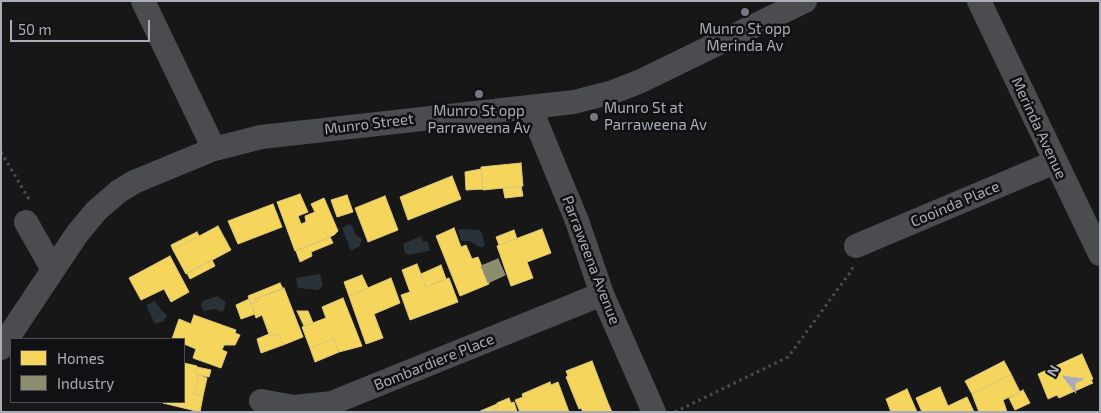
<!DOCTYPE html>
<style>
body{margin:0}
#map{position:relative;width:1101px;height:413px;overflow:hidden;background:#171717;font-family:"Exo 2",sans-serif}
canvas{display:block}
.frame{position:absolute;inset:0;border:2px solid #a8adb8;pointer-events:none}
.legend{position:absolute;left:10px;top:338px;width:175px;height:65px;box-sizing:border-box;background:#111113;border:1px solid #4d4f55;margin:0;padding:6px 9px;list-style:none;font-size:15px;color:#a8adb8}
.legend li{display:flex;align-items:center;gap:10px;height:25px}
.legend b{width:25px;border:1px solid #4d4f55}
.north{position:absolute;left:1041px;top:353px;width:50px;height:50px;-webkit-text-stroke:4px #111113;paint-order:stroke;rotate:300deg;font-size:14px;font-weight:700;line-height:20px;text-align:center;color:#a8adb8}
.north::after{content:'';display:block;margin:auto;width:18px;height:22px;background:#a8adb8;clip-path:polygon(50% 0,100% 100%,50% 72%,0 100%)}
.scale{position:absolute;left:10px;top:20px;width:140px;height:22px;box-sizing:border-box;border:2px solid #a8adb8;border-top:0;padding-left:6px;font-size:15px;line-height:18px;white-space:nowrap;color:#a8adb8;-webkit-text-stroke:4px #111113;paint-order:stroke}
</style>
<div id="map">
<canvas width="1101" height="413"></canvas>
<div class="frame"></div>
<ul class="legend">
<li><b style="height:14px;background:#f6d55c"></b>Homes</li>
<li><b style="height:14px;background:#8c8c6e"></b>Industry</li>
</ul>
<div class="north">N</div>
<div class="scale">50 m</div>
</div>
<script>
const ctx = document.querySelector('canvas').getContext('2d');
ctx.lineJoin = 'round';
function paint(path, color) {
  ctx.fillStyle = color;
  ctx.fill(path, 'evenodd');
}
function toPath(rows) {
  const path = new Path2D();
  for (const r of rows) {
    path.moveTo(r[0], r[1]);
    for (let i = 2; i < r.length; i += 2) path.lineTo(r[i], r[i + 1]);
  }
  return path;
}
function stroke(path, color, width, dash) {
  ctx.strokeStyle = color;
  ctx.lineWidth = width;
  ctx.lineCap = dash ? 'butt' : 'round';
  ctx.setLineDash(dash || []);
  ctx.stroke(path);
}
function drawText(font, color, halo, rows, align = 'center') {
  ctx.font = font + ' "Exo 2",sans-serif';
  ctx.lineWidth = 5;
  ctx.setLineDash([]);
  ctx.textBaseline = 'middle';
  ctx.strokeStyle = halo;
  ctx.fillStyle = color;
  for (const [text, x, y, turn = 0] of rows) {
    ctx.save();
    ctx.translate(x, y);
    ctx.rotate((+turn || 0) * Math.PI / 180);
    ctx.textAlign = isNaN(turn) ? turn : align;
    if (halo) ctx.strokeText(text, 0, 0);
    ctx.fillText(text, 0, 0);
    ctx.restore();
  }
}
paint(toPath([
 [349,224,352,226,356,235,362,239,360,246,351,251,342,228],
 [463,229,479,230,482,233,485,246,480,247,469,241,461,241,458,230],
 [421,236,423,242,427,241,430,250,428,251,408,255,405,253,403,244],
 [320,274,323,286,318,290,298,288,296,278],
 [217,296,226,302,224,309,222,312,215,309,203,311,201,305,203,301],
 [155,301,162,311,167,315,164,321,155,324,146,305]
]), '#2a3239');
const homes = toPath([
 [521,163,523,186,483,190,481,167,521,163],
 [481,169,483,189,466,190,465,172,481,169],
 [452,176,461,199,408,220,400,197,452,176],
 [521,186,523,196,505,198,503,188,521,186],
 [300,194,308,212,298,216,301,224,306,222,305,216,315,212,311,204,324,198,338,231,334,235,295,251,277,202,300,194],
 [347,195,353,212,337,217,331,200,347,195],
 [385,196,398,230,368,242,355,208,385,196],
 [273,204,282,227,238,244,228,221,273,204],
 [218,226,231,250,186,274,173,250,218,226],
 [454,228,461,247,466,245,472,259,478,257,489,284,460,296,436,236,454,228],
 [542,229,551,253,527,262,533,278,511,286,497,246,542,229],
 [514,230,517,239,499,245,496,237,514,230],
 [197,232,199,236,173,250,171,245,197,232],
 [330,237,333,243,311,252,312,256,300,262,296,251,330,237],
 [170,256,189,292,171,302,164,289,141,300,129,278,170,256],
 [212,260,215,266,190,279,187,273,212,260],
 [417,264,426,287,449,278,458,302,410,320,401,295,410,292,402,270,417,264],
 [441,265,446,279,426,287,421,274,441,265],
 [362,275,368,288,349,296,344,282,362,275],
 [391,278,400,303,374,314,383,338,366,344,349,296,391,278],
 [280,283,283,289,255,299,257,302,251,304,248,296,280,283],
 [284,288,303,337,283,345,279,334,270,337,262,315,256,318,251,304,257,302,255,299,284,288],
 [343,298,362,346,339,352,334,339,310,348,302,327,326,318,322,307,343,298],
 [249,299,255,314,241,319,236,305,249,299],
 [297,311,308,311,313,323,304,326,297,311],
 [194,315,236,330,235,333,240,335,235,345,224,345,222,350,227,352,221,368,193,358,196,349,184,344,184,339,172,339,179,319,191,324,194,315],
 [269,334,270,337,279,334,283,345,261,353,257,339,269,334],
 [334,339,339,352,315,362,310,348,334,339],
 [1082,354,1093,379,1091,380,1093,383,1059,398,1057,395,1048,399,1038,374,1082,354],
 [592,361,608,403,612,412,583,412,581,408,579,409,566,377,568,376,566,371,592,361],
 [1004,361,1011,374,972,394,965,381,1004,361],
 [184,363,197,366,195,374,199,375,194,394,203,396,200,412,163,403,184,402,184,363],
 [197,367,211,370,209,377,195,374,197,367],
 [1011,374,1020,392,1003,400,1007,412,979,412,972,394,1011,374],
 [199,375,207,378,203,396,194,394,199,375],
 [550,382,551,385,558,382,569,412,520,412,515,400,523,397,522,394,550,382],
 [940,387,948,406,967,397,974,412,922,412,916,398,940,387],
 [907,389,917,412,891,412,886,399,907,389],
 [1023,390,1030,403,1015,410,1009,398,1023,390],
 [509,398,511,403,514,402,517,412,489,412,498,408,497,403,509,398],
 [497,404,498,408,489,412,478,412,497,404]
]);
paint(homes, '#f6d55c');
stroke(homes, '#dfc978', 1);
const industry = toPath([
 [498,259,505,275,488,283,481,266,498,259]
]);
paint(industry, '#8c8c6e');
stroke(industry, '#949684', 1);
stroke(toPath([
 [1,152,30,201],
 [675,412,788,357,852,270,853,264]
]), '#4d4e52', 3, [2.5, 4]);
stroke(toPath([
 [143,1,214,149],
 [979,1,1100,254],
 [530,107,577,221,602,294,654,412],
 [26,222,52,268],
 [856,246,1055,162],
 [1,348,77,234,96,211,118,192,134,182,214,149,261,137,574,102,613,92,641,81,805,1],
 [261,401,294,407,332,403,602,294]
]), '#4b4c50', 24);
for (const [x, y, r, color] of [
 [745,12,5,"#757880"],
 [479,94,5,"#757880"],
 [594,117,5,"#757880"]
]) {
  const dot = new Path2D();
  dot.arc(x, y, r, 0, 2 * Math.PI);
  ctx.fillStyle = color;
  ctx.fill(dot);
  stroke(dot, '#111113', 2);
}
drawText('15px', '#a8adb8', '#111113', [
 ["Munro St opp",745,29],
 ["Merinda Av",745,46],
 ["Munro St at",604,108,"left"],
 ["Parraweena Av",604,125,"left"],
 ["Munro St opp",479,111],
 ["Parraweena Av",479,128]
]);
drawText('15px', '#a8adb8', '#111113', [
 ["Munro Street",369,124,-7],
 ["Merinda Avenue",1039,128,65],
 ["Cooinda Place",955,204,-23],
 ["Parraweena Avenue",591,260,69],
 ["Bombardiere Place",434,362,-22]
]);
</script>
